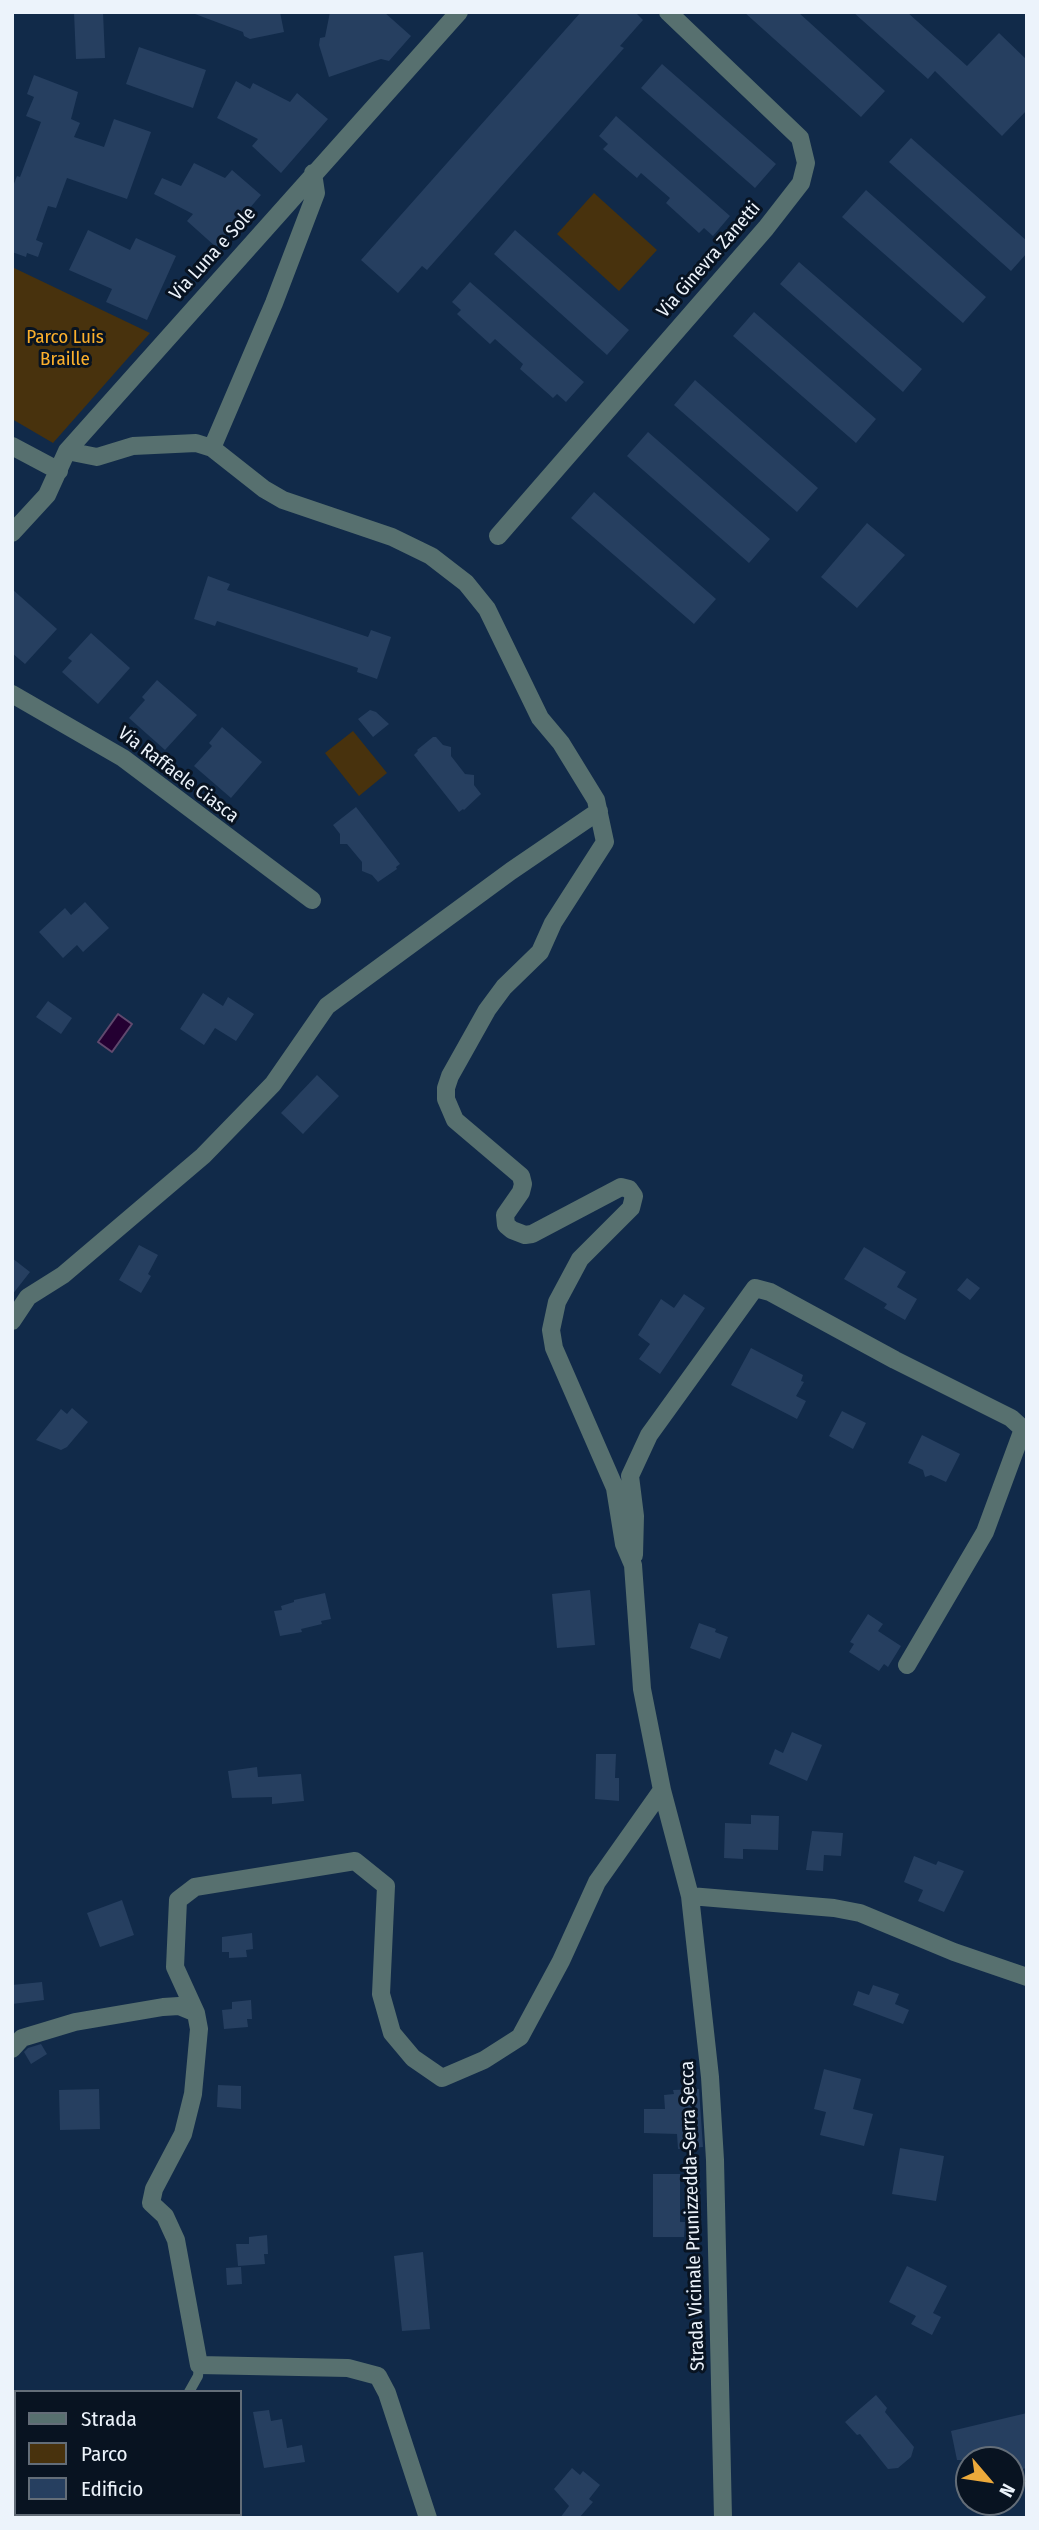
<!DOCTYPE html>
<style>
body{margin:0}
#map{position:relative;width:1039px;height:2530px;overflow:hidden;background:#112a49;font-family:"Fira Sans Condensed",sans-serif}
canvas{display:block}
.frame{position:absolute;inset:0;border:14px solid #ecf3fb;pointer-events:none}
.legend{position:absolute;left:14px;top:2390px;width:228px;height:126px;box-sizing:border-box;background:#081321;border:2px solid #636d78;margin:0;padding:9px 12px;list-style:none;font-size:21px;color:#ecf3fb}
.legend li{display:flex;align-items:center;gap:14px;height:35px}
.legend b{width:35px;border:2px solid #636d78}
.north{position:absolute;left:955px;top:2446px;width:70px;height:70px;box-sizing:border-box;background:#081321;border:2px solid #636d78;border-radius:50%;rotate:119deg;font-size:19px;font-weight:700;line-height:28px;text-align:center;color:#ecf3fb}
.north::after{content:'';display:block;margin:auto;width:24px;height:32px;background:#eca93b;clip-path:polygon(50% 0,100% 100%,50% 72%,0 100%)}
</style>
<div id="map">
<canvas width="1039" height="2530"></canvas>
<div class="frame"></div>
<ul class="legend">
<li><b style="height:9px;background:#57706f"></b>Strada</li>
<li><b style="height:19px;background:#48320d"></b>Parco</li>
<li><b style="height:19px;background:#263f60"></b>Edificio</li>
</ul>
<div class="north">N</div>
</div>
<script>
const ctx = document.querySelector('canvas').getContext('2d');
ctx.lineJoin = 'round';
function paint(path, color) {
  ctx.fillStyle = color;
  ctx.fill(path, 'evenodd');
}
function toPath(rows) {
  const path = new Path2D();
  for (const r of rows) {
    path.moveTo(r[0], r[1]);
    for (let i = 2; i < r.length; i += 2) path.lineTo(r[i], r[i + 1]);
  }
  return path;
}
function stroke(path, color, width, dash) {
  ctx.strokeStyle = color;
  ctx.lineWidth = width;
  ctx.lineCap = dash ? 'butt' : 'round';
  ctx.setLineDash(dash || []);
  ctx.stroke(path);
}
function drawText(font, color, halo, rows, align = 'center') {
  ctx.font = font + ' "Fira Sans Condensed",sans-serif';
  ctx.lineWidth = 6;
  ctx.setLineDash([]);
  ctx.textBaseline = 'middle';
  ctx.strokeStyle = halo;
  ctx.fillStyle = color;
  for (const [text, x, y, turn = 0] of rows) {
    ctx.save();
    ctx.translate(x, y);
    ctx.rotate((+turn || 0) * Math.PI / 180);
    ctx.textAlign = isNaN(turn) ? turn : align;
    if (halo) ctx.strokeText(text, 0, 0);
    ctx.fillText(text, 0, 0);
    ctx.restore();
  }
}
paint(toPath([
 [594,193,657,250,619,291,557,234],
 [12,267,150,333,53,443,12,419],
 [353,731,387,773,359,796,325,753]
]), '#48320d');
const water = toPath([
 [118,1014,132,1024,112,1052,98,1042,118,1014]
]);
paint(water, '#240032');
stroke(water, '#60496e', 2);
paint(toPath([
 [74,12,103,12,105,58,76,59],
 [196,12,280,12,284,32,250,39,244,36,243,32,195,14],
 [330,12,384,12,411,36,389,61,381,59,329,77,319,45,320,38,325,37],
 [581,12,635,12,643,20,620,46,624,48,427,270,422,266,398,293,361,260],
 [744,12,798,12,885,91,861,117],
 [853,12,907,12,967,66,999,33,1027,60,1027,110,1002,136,935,71,928,79],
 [139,47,206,70,193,108,126,84],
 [662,64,776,164,755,188,641,88],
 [34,75,78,92,71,119,80,123,74,137,104,147,114,119,151,132,127,199,67,178,56,208,48,206,36,240,43,243,38,257,27,253,26,257,12,252,12,189,17,176,20,177,41,122,26,116,34,97,27,94],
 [236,81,250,89,253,83,290,102,297,93,328,119,281,173,252,146,258,139,217,118],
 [616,116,730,216,713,236,704,228,699,233,666,203,670,198,641,173,637,178,603,149,608,144,599,136],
 [911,138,1027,241,1027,253,1011,271,889,162],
 [194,163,225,178,232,170,261,195,216,247,187,221,193,214,154,194,162,178,181,186],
 [866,190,986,297,963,323,842,217],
 [88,230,130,250,136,238,176,256,147,320,106,302,112,289,69,270],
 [515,230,629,330,607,355,494,254],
 [799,262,922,369,903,392,780,284],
 [470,282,584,382,566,402,557,394,553,398,520,369,523,364,495,339,490,344,457,314,461,310,452,302],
 [754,312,876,419,856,443,733,336],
 [695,380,818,488,797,512,674,405],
 [648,432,770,539,749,563,627,456],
 [594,492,716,599,694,624,571,518],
 [867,523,905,555,857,608,821,577],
 [208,576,230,584,227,590,294,612,368,637,371,630,391,637,377,679,357,672,358,668,217,621,215,626,194,619],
 [12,589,57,629,25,664,12,653],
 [91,633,130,668,98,704,62,672,72,661,68,658],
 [157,680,197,715,165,750,129,718,145,700,142,697],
 [370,710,376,712,389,724,373,737,358,719],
 [222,727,262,762,231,798,194,766,212,746,209,743],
 [433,737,436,737,443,745,451,747,451,756,465,774,474,775,474,785,481,794,464,810,463,809,459,812,414,755,418,751,417,750],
 [356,807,400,864,396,867,397,869,378,882,372,875,362,871,362,862,347,844,340,844,340,834,333,825],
 [85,902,109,928,83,952,77,945,63,958,39,932,65,908,71,915],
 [203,993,223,1006,228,997,254,1014,236,1041,215,1028,204,1045,180,1029],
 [48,1001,72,1018,61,1034,36,1017],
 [317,1075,339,1096,303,1134,281,1113],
 [139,1245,158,1255,148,1274,151,1276,141,1293,119,1280],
 [864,1247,906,1272,897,1287,917,1299,905,1320,884,1308,887,1304,844,1279],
 [12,1258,30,1272,12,1295],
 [967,1278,980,1288,970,1300,957,1290],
 [684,1294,705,1308,660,1374,639,1359,650,1344,638,1335,661,1299,674,1308],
 [751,1348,803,1375,801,1381,804,1382,796,1396,806,1401,797,1419,731,1385],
 [72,1408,88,1422,67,1447,61,1450,36,1440,61,1409,67,1414],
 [842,1411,866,1423,853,1449,829,1436],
 [922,1435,960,1454,946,1482,931,1475,925,1477,923,1470,908,1463],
 [590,1590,595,1645,557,1648,552,1594],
 [325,1593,331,1619,321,1621,322,1624,301,1629,302,1632,280,1636,274,1611,282,1610,281,1606,294,1602,294,1600],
 [868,1614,883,1624,878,1631,901,1646,888,1667,884,1664,879,1671,849,1652,854,1644,850,1642],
 [699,1623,716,1629,715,1632,728,1637,720,1659,690,1648],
 [792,1732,822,1745,807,1781,769,1764,775,1749,783,1753],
 [596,1754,616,1754,615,1778,619,1778,619,1801,595,1799],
 [257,1767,258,1777,301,1774,304,1801,272,1804,272,1797,232,1798,228,1771],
 [751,1815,779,1816,778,1850,743,1849,743,1859,724,1858,725,1823,751,1824],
 [812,1831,843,1833,841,1856,824,1855,823,1871,806,1870],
 [914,1856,936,1865,938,1861,964,1871,944,1912,918,1901,923,1890,904,1882],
 [122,1900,134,1935,100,1947,87,1913],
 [252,1933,253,1949,246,1950,247,1957,229,1958,229,1952,222,1952,222,1937],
 [42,1982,44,2000,12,2004,12,1985],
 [873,1985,899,1994,895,2004,909,2010,903,2024,853,2005,858,1991,869,1995],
 [251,2000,252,2019,247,2019,248,2027,224,2029,222,2010,232,2009,232,2002],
 [41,2044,47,2054,31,2064,24,2052,28,2048],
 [824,2069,861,2079,853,2109,873,2114,864,2146,820,2135,826,2112,814,2109],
 [218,2085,241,2086,241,2109,217,2107],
 [99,2089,100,2129,60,2130,59,2090],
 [699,2089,703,2147,678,2149,677,2134,644,2133,644,2109,665,2109,664,2095,674,2094,673,2090],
 [900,2148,944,2156,936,2201,892,2194],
 [653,2174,680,2174,680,2222,685,2222,684,2237,653,2237],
 [267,2235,268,2254,264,2254,265,2264,238,2266,236,2244,249,2244,249,2237],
 [423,2252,430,2329,402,2331,394,2256],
 [907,2266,947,2286,933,2313,941,2317,932,2335,911,2324,916,2316,889,2302],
 [241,2267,242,2284,227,2285,226,2268],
 [876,2395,887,2408,885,2412,914,2447,911,2457,898,2468,888,2469,860,2434,857,2435,845,2422],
 [269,2410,271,2421,282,2419,287,2448,302,2445,305,2462,264,2468,253,2412],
 [1027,2413,1027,2468,1011,2471,1011,2460,957,2460,951,2431],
 [572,2468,580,2475,583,2471,600,2485,589,2499,593,2502,579,2518,560,2518,569,2506,554,2489]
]), '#263f60');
stroke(toPath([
 [189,2392,198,2376,199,2365],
 [129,2518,134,2514]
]), '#57706f', 10);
stroke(toPath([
 [12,446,59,471],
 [212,448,274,303,316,193,313,173],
 [67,451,97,457,133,446,196,443,212,448,264,489,283,500,392,537,431,556,466,583,487,609,540,718,561,743,596,800,605,842,553,923,540,952,504,987,487,1010,450,1076,446,1088,446,1099,455,1120,521,1176,523,1184,521,1192,505,1215,506,1225,512,1230,525,1235,532,1234,621,1187,629,1189,634,1196,631,1208,580,1259,557,1302,551,1330,554,1348,615,1488,624,1544,633,1565,642,1689,662,1790,690,1896,710,2077,715,2160,723,2518],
 [12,533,47,495,67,451,459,12],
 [498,536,766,228,801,183,806,163,800,138,668,12],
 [12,694,123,758,312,900],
 [12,1321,28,1297,63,1275,203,1156,273,1084,327,1006,511,871,599,811],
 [634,1555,635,1516,630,1476,649,1435,755,1288,770,1292,895,1360,1011,1418,1023,1429,985,1532,907,1665],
 [690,1896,834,1908,860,1913,954,1952,1027,1977],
 [12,2049,22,2038,75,2022,163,2007,179,2006,196,2013],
 [428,2518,387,2393,378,2376,348,2368,199,2365,176,2240,165,2216,151,2203,154,2189,183,2134,193,2094,199,2029,196,2013,175,1967,178,1900,195,1887,355,1861,386,1886,381,1994,392,2033,413,2058,442,2078,484,2060,520,2037,561,1961,597,1882,662,1790]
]), '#57706f', 18);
drawText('19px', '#ecf3fb', '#081321', [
 ["Via Luna e Sole",213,254,-48],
 ["Via Ginevra Zanetti",709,260,-49],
 ["Via Raffaele Ciasca",178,775,37],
 ["Strada Vicinale Prunizzedda-Serra Secca",693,2216,-92]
]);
drawText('19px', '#fcb02c', '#081321', [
 ["Parco Luis",65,338],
 ["Braille",65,360]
]);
</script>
